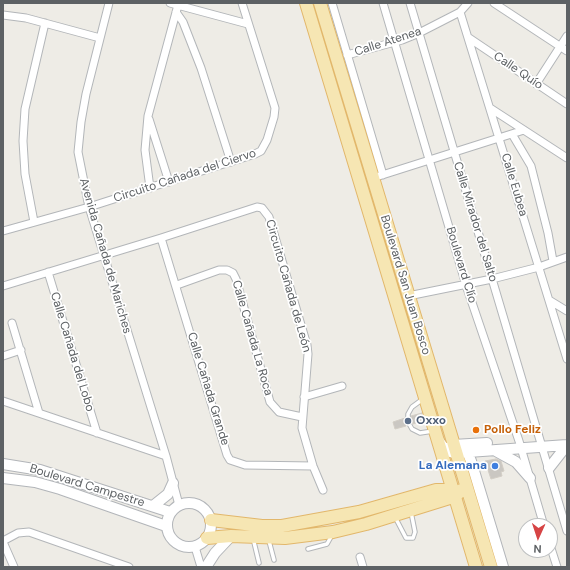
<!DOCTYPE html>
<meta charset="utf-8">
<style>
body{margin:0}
#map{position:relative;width:570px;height:570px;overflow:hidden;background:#eeece6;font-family:"DM Sans",sans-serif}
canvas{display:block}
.frame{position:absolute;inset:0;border:4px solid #5d6164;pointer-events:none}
.north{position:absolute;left:518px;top:518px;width:40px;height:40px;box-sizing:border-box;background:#fff;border:1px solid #bec0c1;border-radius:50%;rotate:183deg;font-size:11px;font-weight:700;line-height:16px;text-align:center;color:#5d6164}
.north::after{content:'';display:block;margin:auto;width:14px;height:18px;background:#d64445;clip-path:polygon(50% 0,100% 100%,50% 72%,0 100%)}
</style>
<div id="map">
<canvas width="570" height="570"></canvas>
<div class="frame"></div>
<div class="north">N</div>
</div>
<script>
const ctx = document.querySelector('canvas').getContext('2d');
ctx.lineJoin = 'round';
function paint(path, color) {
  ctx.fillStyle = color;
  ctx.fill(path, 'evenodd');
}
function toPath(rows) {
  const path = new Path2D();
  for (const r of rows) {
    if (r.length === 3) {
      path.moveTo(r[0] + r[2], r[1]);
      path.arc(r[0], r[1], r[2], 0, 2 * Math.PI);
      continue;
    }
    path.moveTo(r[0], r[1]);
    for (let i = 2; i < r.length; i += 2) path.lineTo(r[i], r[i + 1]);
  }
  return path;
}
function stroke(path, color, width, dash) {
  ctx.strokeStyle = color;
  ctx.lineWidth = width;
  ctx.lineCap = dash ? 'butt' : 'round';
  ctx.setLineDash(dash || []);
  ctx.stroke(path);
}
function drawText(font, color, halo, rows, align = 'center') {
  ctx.font = font + ' "DM Sans",sans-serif';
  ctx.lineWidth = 3.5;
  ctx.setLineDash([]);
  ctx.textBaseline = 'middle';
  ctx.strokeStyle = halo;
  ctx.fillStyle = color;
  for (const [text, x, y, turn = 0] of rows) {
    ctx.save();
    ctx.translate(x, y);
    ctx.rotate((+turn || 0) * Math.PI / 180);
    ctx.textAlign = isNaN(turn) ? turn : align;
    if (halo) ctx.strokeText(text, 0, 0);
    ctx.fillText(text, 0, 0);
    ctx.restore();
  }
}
const building = toPath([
 [422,413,424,421,413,424,411,416,422,413],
 [405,418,406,426,395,429,393,422,405,418],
 [496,459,501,461,504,471,501,472,502,476,491,479,485,461,496,459]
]);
paint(building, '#cac7c2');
stroke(building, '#d2cdc5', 1);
const lane = toPath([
 [423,399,412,407,408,414,408,422,412,429,420,433,433,431],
 [395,517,406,538,413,538,415,532,411,512],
 [253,538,259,563],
 [269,541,274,560],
 [308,549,327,544,332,535]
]);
const street = toPath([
 [109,3,86,94,81,122,78,152,89,207,166,456,179,505],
 [170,3,248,24],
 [332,3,383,175],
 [383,3,466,285,519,441,544,526],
 [410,3,567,531],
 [494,3,567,51],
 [176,12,183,22,201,68,231,162],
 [460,12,567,359],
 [3,15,26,18,100,38],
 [469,38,567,104],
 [347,55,402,40,419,33,460,12,468,3],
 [536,84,567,36],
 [490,108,567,158],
 [149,119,169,182],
 [512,134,531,166,548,233,553,261],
 [379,176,524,130],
 [150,188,145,150,148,116,178,5],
 [34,222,25,174,23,141,25,109,45,23],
 [3,231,89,207,255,154,261,151,267,140,274,117,275,108,242,3],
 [161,238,227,455,230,460,245,465,313,466],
 [48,272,97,433],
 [177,285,219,270,227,270,233,273,236,279,270,402,279,412,302,417],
 [3,286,161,238,257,207,262,208,269,217,307,345,308,354,302,428,313,466,323,490],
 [408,296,492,279,539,267,567,257],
 [549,300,567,311],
 [12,323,39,413],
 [3,356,21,350],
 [304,397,342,386],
 [3,401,166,456],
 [3,541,18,533,29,532,129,567],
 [3,542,14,567],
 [550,545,557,567],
 [195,547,201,567],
 [360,557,363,567]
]);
const secondary = toPath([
 [439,441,446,451,454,453,567,445],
 [448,448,453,445,487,443],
 [467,451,471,461,503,567],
 [496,451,516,462,530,478],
 [3,464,40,470,170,512],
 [549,468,567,445],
 [3,478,35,482,60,489,166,526],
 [189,525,22],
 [153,506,168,494,173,483],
 [206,567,215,553,231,536]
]);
const primary = toPath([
 [306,3,476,567],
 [320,3,491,567],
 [211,520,262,526,282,526,359,512,436,490,450,490,460,492],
 [207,538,231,536,285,538,333,532,366,524,456,496,461,490]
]);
stroke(lane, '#b3b6b9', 5.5);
stroke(street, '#b3b6b9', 9);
stroke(secondary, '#b2b5b9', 12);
stroke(primary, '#e2b76b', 14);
stroke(lane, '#fff', 3.5);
stroke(street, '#fff', 7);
stroke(secondary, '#fff', 10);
stroke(primary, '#f6e6b3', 12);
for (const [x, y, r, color] of [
 [408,421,4,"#5c6f8a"],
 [476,430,4,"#e8710a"],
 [495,466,4,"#3f7fe0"]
]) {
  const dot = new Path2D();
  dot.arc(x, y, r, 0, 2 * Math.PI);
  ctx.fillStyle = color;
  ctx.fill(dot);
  stroke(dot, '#fff', 1.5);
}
drawText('12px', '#5d6164', '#fff', [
 ["Calle Atenea",388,42,-18],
 ["Calle Quío",518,71,34],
 ["Circuito Cañada del Ciervo",185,176,-18],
 ["Calle Eubea",514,185,73],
 ["Calle Mirador del Salto",475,222,73],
 ["Avenida Cañada de Mariches",105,256,74],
 ["Boulevard Clío",461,265,73],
 ["Boulevard San Juan Bosco",405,285,73],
 ["Circuito Cañada de León",288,286,74],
 ["Calle Cañada La Roca",252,338,74],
 ["Calle Cañada del Lobo",72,352,73],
 ["Calle Cañada Grande",208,389,73],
 ["Boulevard Campestre",87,486,17]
]);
drawText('bold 12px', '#4e5e75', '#fff', [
 ["Oxxo",416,421]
], 'left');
drawText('bold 12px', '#c56008', '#fff', [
 ["Pollo Feliz",484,430]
], 'left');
drawText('bold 12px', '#366cbe', '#fff', [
 ["La Alemana",487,466]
], 'right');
</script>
